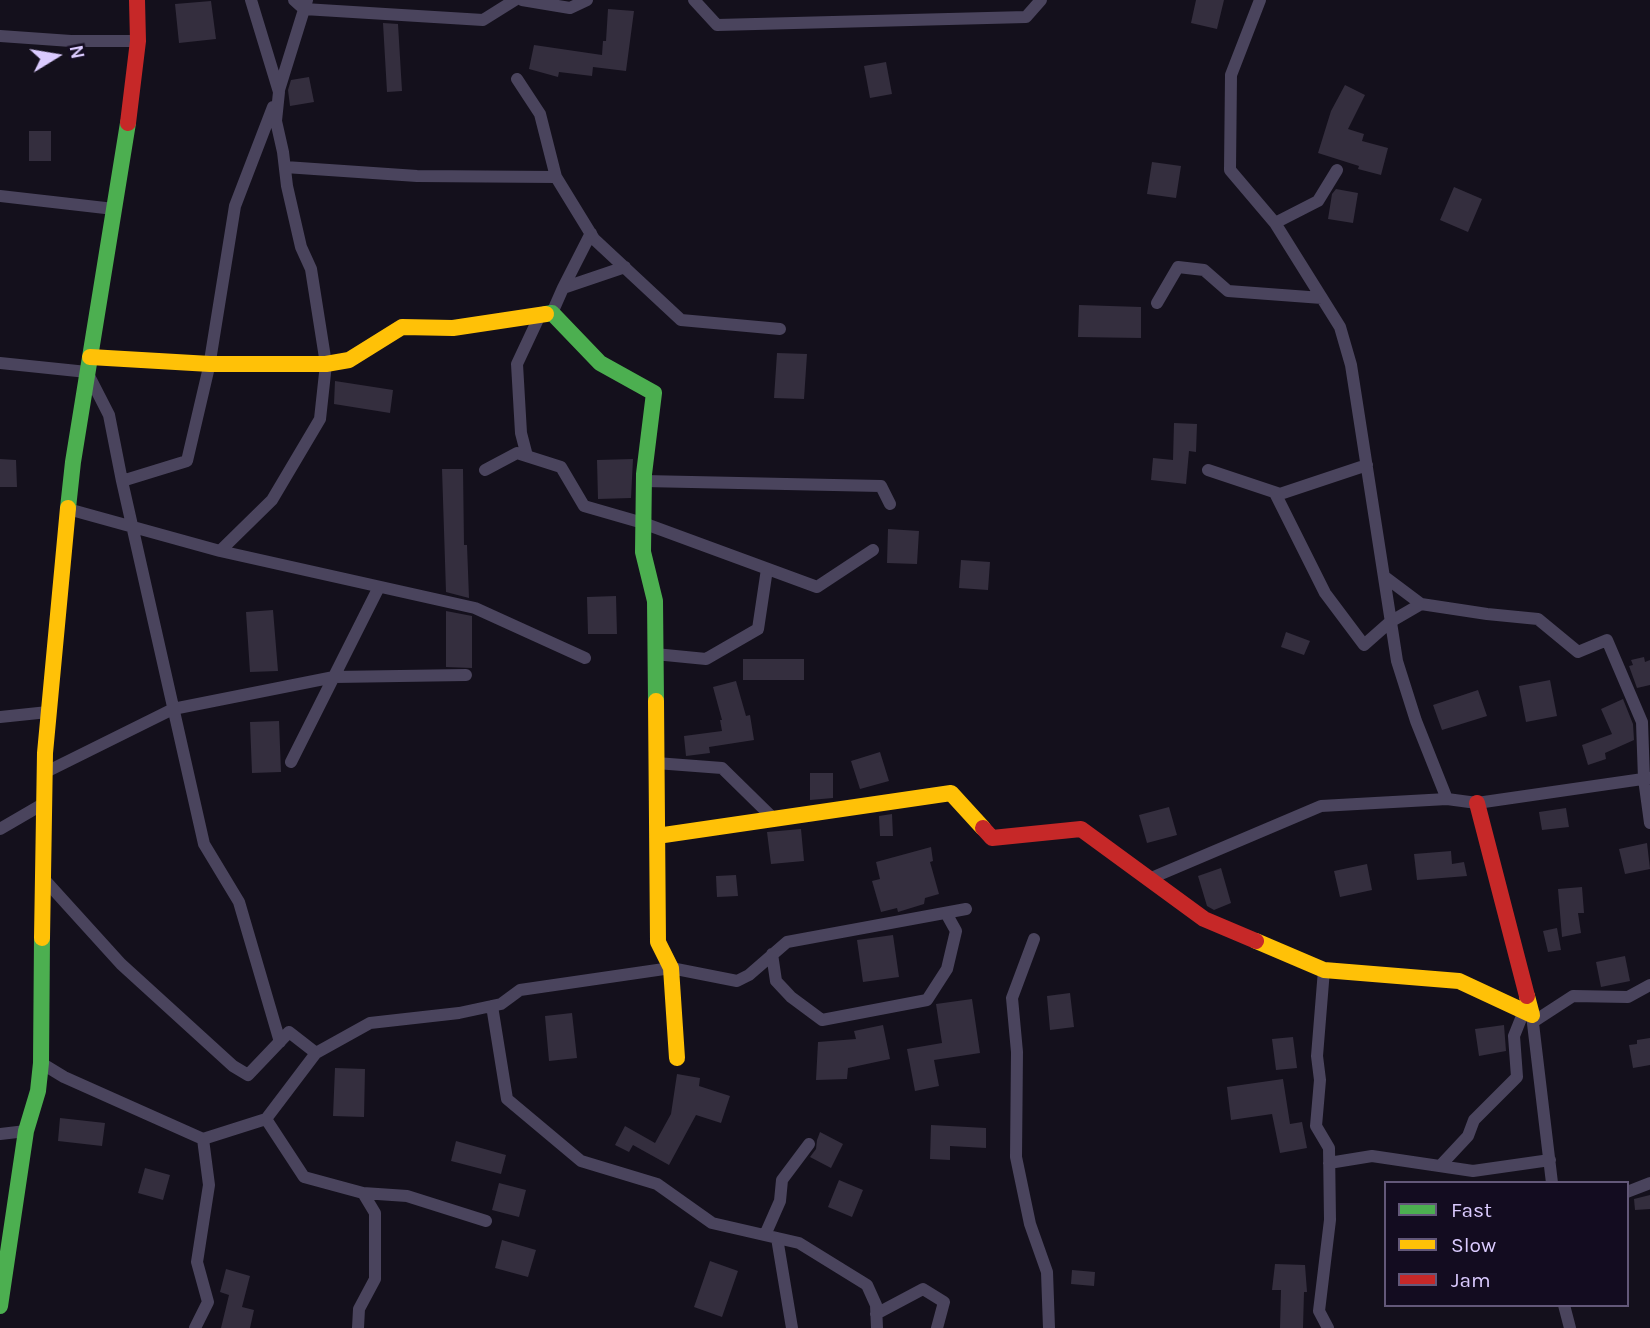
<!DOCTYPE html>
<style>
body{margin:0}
#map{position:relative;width:1650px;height:1328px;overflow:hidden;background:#14101c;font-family:Karla,sans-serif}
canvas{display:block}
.legend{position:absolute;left:1384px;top:1181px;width:245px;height:126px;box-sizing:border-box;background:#130c20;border:2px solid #635879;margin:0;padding:9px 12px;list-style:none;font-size:21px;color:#dbcbff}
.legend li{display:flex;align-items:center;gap:14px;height:35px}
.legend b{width:35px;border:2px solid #635879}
.north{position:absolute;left:21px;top:21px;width:70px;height:70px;-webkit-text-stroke:5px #130c20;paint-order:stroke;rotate:79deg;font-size:19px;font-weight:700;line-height:28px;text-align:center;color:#dbcbff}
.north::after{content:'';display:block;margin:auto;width:24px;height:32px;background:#dbcbff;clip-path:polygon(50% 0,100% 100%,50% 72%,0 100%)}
</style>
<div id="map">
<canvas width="1650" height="1328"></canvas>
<ul class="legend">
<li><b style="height:9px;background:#4caf50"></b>Fast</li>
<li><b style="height:9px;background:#ffc107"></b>Slow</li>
<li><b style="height:9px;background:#c62828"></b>Jam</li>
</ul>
<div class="north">N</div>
</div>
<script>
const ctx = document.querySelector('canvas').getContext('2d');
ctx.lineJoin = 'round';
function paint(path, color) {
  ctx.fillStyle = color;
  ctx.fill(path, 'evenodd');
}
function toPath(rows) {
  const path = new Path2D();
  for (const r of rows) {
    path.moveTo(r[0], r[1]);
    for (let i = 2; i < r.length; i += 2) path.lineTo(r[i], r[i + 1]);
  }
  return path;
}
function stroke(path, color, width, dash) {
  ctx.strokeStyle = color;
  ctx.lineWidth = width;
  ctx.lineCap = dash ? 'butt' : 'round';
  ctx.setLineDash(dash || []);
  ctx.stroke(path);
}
paint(toPath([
 [1196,0,1224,0,1217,29,1191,23],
 [211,1,216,39,179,43,175,4],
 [608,9,634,11,626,71,593,67,592,76,559,72,558,77,529,69,534,45,602,55,603,41,606,41],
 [383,23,398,24,402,91,387,92],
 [886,62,892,94,870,98,864,66],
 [309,77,314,102,290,106,288,90,291,80],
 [1345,85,1365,95,1348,129,1364,134,1362,141,1388,148,1381,175,1358,169,1359,166,1318,153,1331,111],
 [29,131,51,131,51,161,29,161],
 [1152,162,1181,166,1176,198,1147,194],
 [1454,187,1482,199,1468,232,1440,220],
 [1336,189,1358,193,1353,223,1328,219,1332,194],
 [1079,305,1141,307,1141,338,1078,337],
 [777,353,807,354,804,399,774,398],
 [335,381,393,390,390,413,334,404],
 [1174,423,1197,424,1196,452,1189,451,1186,484,1151,480,1153,458,1173,460],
 [0,459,16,460,17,487,0,487],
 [633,459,631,498,598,499,597,460],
 [442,469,463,469,464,545,467,545,469,598,446,592],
 [888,529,919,531,917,564,887,563],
 [961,560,990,562,988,590,959,588],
 [616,596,617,634,588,634,587,597],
 [273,610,278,671,250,672,246,612],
 [446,611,472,616,472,668,446,667],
 [1286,632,1310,641,1304,655,1281,647],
 [1644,657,1645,662,1650,660,1650,685,1637,688,1629,666,1633,665,1631,660],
 [743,659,804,659,804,680,743,680],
 [1550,680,1557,716,1526,722,1519,686],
 [736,681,746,716,750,715,754,740,709,747,710,753,686,756,684,736,722,731,720,720,722,720,713,687],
 [1478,690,1487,716,1442,730,1433,705],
 [1623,699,1633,724,1634,740,1605,753,1606,759,1588,765,1582,745,1612,734,1601,709],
 [279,721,281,772,252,773,250,722],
 [880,752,889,781,860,789,851,761],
 [810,773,833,773,833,798,810,800],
 [1169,807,1177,835,1147,843,1139,815],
 [1566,808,1569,827,1542,830,1539,812],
 [892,814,893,836,880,836,879,816],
 [801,829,804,861,771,864,767,832],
 [1647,843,1650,869,1625,874,1619,849],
 [931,847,933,861,930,862,939,894,925,898,924,904,898,912,897,908,881,912,872,881,880,879,876,862],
 [1451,851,1452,864,1464,862,1467,876,1417,880,1414,854],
 [1367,864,1372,890,1340,897,1334,871],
 [1221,868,1231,903,1214,910,1207,906,1198,876],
 [736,875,738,896,717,897,716,876],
 [1582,887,1584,913,1578,913,1581,933,1562,937,1558,889],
 [1557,928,1561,950,1548,952,1543,931],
 [893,935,899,977,863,982,857,940],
 [1625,956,1630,981,1601,987,1596,962],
 [1070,993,1074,1027,1050,1030,1047,996],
 [972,999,980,1053,934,1060,939,1086,915,1091,907,1049,942,1043,936,1004],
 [572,1013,577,1058,549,1061,545,1016],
 [883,1025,890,1059,848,1068,847,1079,816,1080,818,1042,856,1039,854,1031],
 [1504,1025,1506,1051,1479,1056,1475,1029],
 [1293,1037,1297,1068,1276,1070,1272,1039],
 [1650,1038,1650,1065,1633,1068,1629,1045,1637,1044,1637,1040],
 [335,1068,365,1069,364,1117,333,1116],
 [677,1074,700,1078,699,1086,730,1096,721,1123,696,1115,669,1165,633,1145,629,1152,615,1145,625,1126,655,1143,671,1114],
 [1283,1079,1290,1124,1302,1122,1307,1148,1280,1153,1272,1114,1231,1120,1227,1087],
 [60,1118,105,1123,102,1146,58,1141],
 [931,1125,986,1128,986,1148,950,1146,950,1160,930,1159],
 [820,1132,843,1144,831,1168,810,1157,816,1149,817,1140],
 [456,1141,506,1155,501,1174,451,1161],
 [145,1168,170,1175,163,1200,138,1193],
 [839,1180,863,1190,852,1217,828,1207],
 [499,1183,526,1190,519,1217,492,1210],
 [1650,1195,1650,1209,1635,1210,1634,1199],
 [502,1240,536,1250,528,1277,495,1268],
 [710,1261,738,1271,722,1317,694,1307],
 [1275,1264,1305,1265,1307,1292,1304,1292,1303,1328,1280,1328,1281,1290,1272,1290],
 [226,1269,250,1276,242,1307,254,1310,250,1328,221,1328,229,1295,220,1292],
 [1072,1270,1095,1272,1094,1286,1071,1284]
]), '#342e3e');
stroke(toPath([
 [294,0,304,9,483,20,515,0],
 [522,0,570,8,587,0],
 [694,0,717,25,1026,17,1041,0],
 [1260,0,1231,75,1230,170,1275,223,1340,327,1351,365,1397,661,1416,721,1447,799,1477,803,1650,778],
 [0,36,71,41,138,41],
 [517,79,540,114,556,177,594,239,681,320,780,329],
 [279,90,307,0],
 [285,167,417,176,556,177],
 [0,196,114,209],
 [1275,223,1318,201,1337,170],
 [563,288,591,233],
 [1157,303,1178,267,1204,270,1228,291,1322,298],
 [552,313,563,288,625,267],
 [0,363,87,372,109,415,122,481,204,844,239,902,280,1042],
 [527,456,521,433,517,364,540,315],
 [485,470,517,453,561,467,584,506,643,523,817,587,873,550],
 [1208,470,1280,494,1367,465],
 [122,481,187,461,209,367,235,206,273,107],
 [644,481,881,486,890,504],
 [1275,493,1325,593,1364,645,1390,622,1421,604],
 [68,509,220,551,475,608,585,658],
 [220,551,272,500,320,419,326,364,311,269,301,247,287,186,283,152,276,121,279,92,251,0],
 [1385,577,1421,604,1487,614,1538,619,1578,652,1607,640,1642,722,1644,779,1650,823],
 [655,654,706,659,758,629,767,569],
 [0,717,48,712],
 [291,762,379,587],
 [656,763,722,768,774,819],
 [44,773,173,709,334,677,466,675],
 [0,829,43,804],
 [43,878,121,964,233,1066,248,1075,289,1032,316,1053,370,1023,459,1013,501,1004,520,990,671,968,737,981,749,975,787,942,966,909],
 [1149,879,1321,806,1447,799],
 [1034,939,1012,998,1017,1052,1016,1157,1030,1224,1047,1272,1049,1328],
 [772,954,776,981,791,997,822,1020,927,1000,947,969,956,931,946,913],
 [1324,970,1317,1056,1320,1080,1316,1126,1329,1148,1330,1220,1319,1311,1328,1328],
 [492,1006,507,1099,581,1161,657,1184,712,1223,799,1243,867,1285,876,1305,877,1328],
 [1532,1015,1552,1183],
 [1533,1022,1573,996,1628,997,1650,985],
 [41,1063,64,1077,203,1139,209,1185,197,1262,208,1302,195,1328],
 [266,1119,304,1177,363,1193,407,1196,486,1221],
 [0,1134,26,1131],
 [203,1139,266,1119,316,1053],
 [1329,1163,1372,1156,1473,1171,1550,1160],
 [1440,1166,1468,1136,1474,1120,1517,1077,1514,1036,1524,1011],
 [1627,1192,1650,1183],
 [765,1235,780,1201,782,1180,809,1144],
 [777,1238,792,1328],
 [1564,1305,1570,1328],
 [876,1314,923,1289,944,1302,937,1328],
 [358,1328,359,1309,375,1279,375,1213,363,1193]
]), '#4a445d', 12);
stroke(toPath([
 [546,314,552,313,600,363,654,393,644,474,643,552,655,601,656,701],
 [68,508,73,462,128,123],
 [0,1306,26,1131,38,1091,41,1063,42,938]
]), '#4caf50', 16);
stroke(toPath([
 [90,357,210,364,326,364,349,360,402,327,453,328,546,314],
 [656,701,658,942,671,968,677,1058],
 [657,836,951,793,983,828],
 [42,938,45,753,68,508],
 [1256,941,1324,970,1459,981,1532,1015,1527,996]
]), '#ffc107', 16);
stroke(toPath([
 [128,123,138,41,137,0],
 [1477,803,1527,996],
 [983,828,992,838,1081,829,1204,919,1256,941]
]), '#c62828', 16);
</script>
